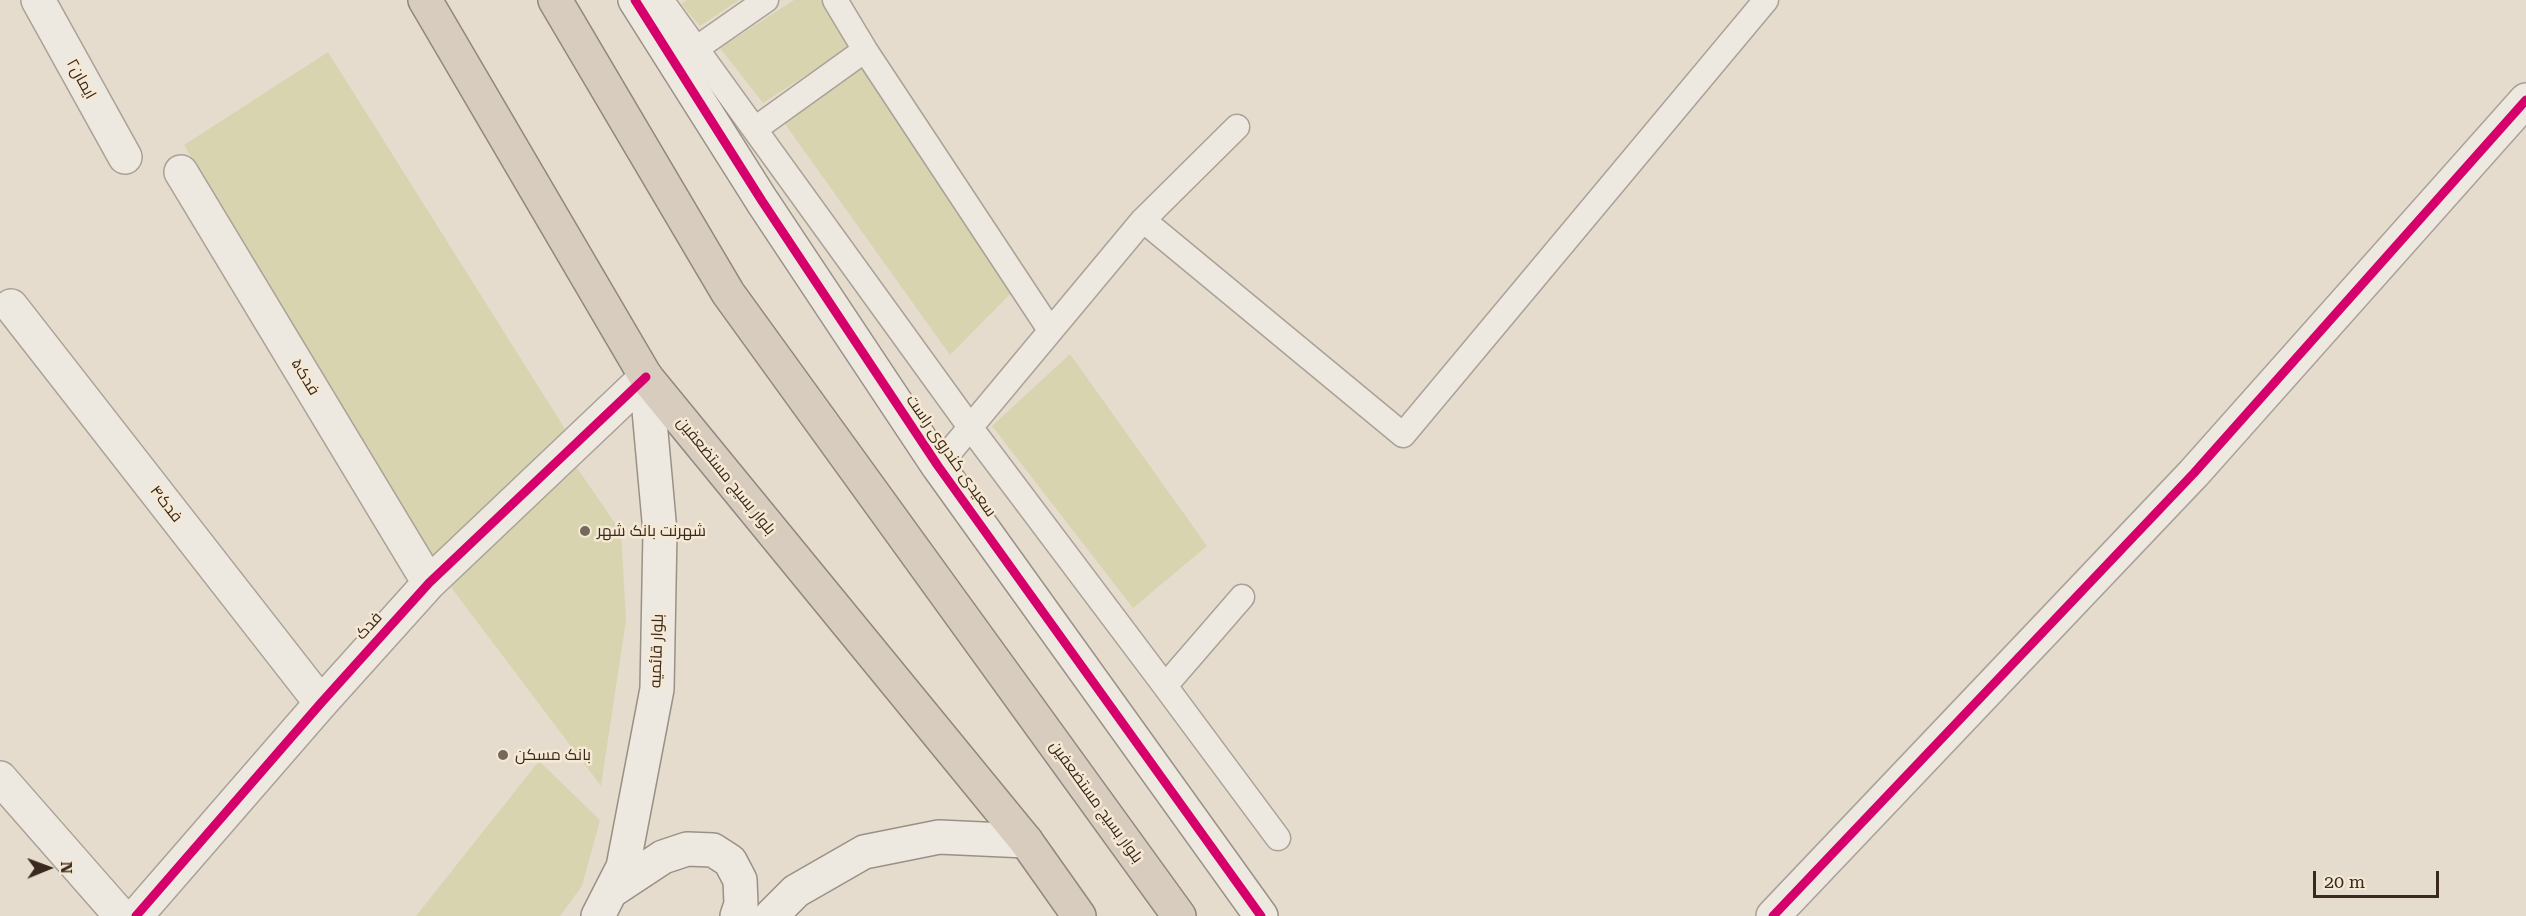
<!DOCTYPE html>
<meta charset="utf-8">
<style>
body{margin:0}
#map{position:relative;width:2526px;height:916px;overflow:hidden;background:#e5dcce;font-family:"Roboto Serif",serif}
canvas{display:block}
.north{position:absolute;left:18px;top:838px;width:60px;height:60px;-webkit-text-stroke:4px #f6e9d4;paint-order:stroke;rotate:89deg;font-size:16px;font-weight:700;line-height:24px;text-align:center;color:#3a291e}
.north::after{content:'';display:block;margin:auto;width:21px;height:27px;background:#3a291e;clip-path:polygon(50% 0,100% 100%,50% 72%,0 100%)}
.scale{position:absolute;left:2313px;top:871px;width:126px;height:27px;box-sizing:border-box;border:3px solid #3a291e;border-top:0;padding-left:8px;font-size:18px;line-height:21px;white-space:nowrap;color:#3a291e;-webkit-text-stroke:4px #f6e9d4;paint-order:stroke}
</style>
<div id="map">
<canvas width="2526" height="916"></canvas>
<div class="north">N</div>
<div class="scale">20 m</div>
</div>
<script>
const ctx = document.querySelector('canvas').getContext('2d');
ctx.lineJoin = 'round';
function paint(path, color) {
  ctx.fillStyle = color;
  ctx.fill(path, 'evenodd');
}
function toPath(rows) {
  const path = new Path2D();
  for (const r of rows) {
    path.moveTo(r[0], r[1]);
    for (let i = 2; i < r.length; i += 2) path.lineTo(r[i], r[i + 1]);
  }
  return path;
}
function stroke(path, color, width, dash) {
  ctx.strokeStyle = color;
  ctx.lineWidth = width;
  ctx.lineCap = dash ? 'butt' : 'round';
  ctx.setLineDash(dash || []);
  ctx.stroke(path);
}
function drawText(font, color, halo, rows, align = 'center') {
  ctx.font = font + ' "Roboto Serif",Cairo,serif';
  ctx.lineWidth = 5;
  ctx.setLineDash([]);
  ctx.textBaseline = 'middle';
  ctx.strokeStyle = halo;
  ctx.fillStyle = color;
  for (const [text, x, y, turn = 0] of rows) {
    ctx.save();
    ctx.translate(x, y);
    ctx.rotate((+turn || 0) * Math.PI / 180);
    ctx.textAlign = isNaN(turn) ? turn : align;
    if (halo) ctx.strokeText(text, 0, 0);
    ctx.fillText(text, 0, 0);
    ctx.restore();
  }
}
paint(toPath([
 [687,0,739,0,700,26,681,4],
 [794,0,826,0,853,45,763,103,720,48],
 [328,52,565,429,432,558,184,145],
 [873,61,1019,285,950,355,780,117],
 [1070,354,1207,546,1133,608,992,426],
 [573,462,621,532,626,620,601,786,450,586],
 [539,761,600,820,582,886,560,916,416,916]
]), '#d8d4b0');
const lane = toPath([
 [661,0,970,427,1165,686,1242,597],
 [835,0,865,50,1050,330],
 [697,48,766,0],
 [755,129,865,50],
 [1143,220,1403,435,1766,0],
 [938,466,1143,220,1237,127],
 [1165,686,1278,838]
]);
const street = toPath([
 [38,0,125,157],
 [181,172,429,583],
 [11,306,321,703],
 [0,778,121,916],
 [136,916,321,703,429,583,646,377],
 [1773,916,2194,473,2526,100]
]);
const secondary = toPath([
 [635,0,762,201,938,466,1261,916],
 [613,890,663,857,687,849,713,850,730,861,740,880,741,904,737,916],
 [598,916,623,867,657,689,660,532,646,377],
 [771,916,796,891,864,852,939,837,1026,841]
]);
const highway = toPath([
 [425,0,646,377,1026,841,1079,916],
 [555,0,728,293,1179,916]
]);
stroke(lane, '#aaa197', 27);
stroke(street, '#aaa197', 36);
stroke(secondary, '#9a9186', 36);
stroke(highway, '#90877e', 36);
stroke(lane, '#ede8e0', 24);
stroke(street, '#ede8e0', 33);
stroke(secondary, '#ede8e0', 33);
stroke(highway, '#d8ccbf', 33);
stroke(toPath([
 [635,0,762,201,938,466,1261,916],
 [136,916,321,703,429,583,646,377],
 [1773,916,2194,473,2526,100]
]), '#d6006c', 9);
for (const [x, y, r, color] of [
 [585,531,6,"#76685c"],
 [503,755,6,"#76685c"]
]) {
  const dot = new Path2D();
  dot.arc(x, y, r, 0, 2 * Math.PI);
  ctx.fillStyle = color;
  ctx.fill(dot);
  stroke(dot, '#f6e9d4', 2);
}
drawText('16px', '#3a291e', '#f6e9d4', [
 ["ایمان۲",81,79,61],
 ["فدک۵",305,377,59],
 ["سعیدی کندروی راست",951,456,55],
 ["بلوار بسیج مستضعفین",726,476,51],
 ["فدک۴",166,504,52],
 ["فدک",369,626,-48],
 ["بلوار قائمیه",657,651,-88],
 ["بلوار بسیج مستضعفین",1096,802,54]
]);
drawText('16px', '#3a291e', '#f6e9d4', [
 ["شهرنت بانک شهر",597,531],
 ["بانک مسکن",515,755]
], 'left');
</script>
